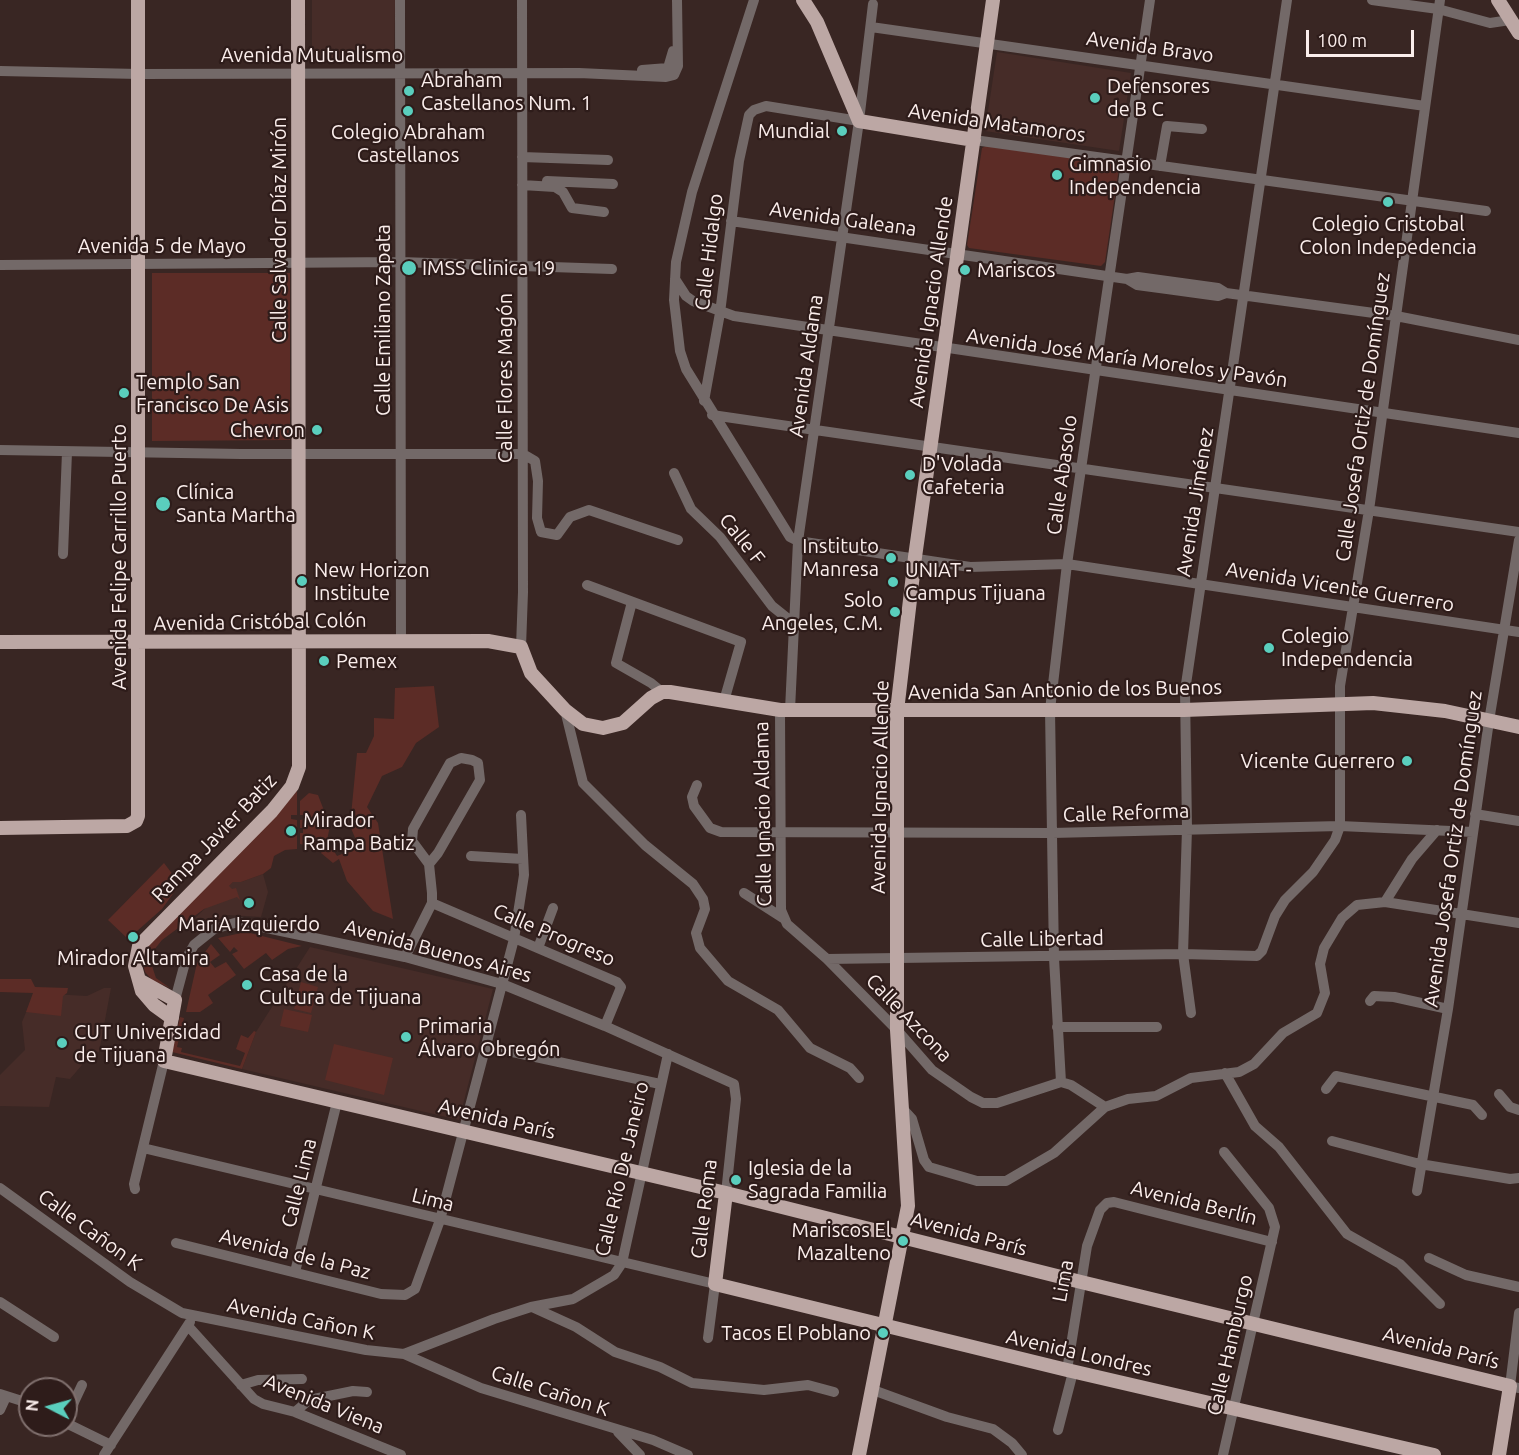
<!DOCTYPE html>
<meta charset="utf-8">
<style>
body{margin:0}
#map{position:relative;width:1519px;height:1455px;overflow:hidden;background:#392623;font-family:Ubuntu,sans-serif}
canvas{display:block}
.north{position:absolute;left:18px;top:1377px;width:60px;height:60px;box-sizing:border-box;background:#2e1c1a;border:2px solid #80706e;border-radius:50%;rotate:276deg;font-size:16px;font-weight:700;line-height:24px;text-align:center;color:#fbeeec}
.north::after{content:'';display:block;margin:auto;width:21px;height:27px;background:#5acebd;clip-path:polygon(50% 0,100% 100%,50% 72%,0 100%)}
.scale{position:absolute;left:1306px;top:30px;width:108px;height:27px;box-sizing:border-box;border:3px solid #fbeeec;border-top:0;padding-left:8px;font-size:18px;line-height:21px;white-space:nowrap;color:#fbeeec;-webkit-text-stroke:4px #2e1c1a;paint-order:stroke}
</style>
<div id="map">
<canvas width="1519" height="1455"></canvas>
<div class="north">N</div>
<div class="scale">100 m</div>
</div>
<script>
const ctx = document.querySelector('canvas').getContext('2d');
ctx.lineJoin = 'round';
function paint(path, color) {
  ctx.fillStyle = color;
  ctx.fill(path, 'evenodd');
}
function toPath(rows) {
  const path = new Path2D();
  for (const r of rows) {
    path.moveTo(r[0], r[1]);
    for (let i = 2; i < r.length; i += 2) path.lineTo(r[i], r[i + 1]);
  }
  return path;
}
function stroke(path, color, width, dash) {
  ctx.strokeStyle = color;
  ctx.lineWidth = width;
  ctx.lineCap = dash ? 'butt' : 'round';
  ctx.setLineDash(dash || []);
  ctx.stroke(path);
}
function drawText(font, color, halo, rows, align = 'center') {
  ctx.font = font + ' Ubuntu,sans-serif';
  ctx.lineWidth = 4.5;
  ctx.setLineDash([]);
  ctx.textBaseline = 'middle';
  ctx.strokeStyle = halo;
  ctx.fillStyle = color;
  for (const [text, x, y, turn = 0] of rows) {
    ctx.save();
    ctx.translate(x, y);
    ctx.rotate((+turn || 0) * Math.PI / 180);
    ctx.textAlign = isNaN(turn) ? turn : align;
    if (halo) ctx.strokeText(text, 0, 0);
    ctx.fillText(text, 0, 0);
    ctx.restore();
  }
}
paint(toPath([
 [312,0,395,0,394,60,312,61],
 [997,52,1131,73,1119,151,985,131],
 [263,874,268,892,261,917,228,915,200,928,195,918,233,882,241,882],
 [310,947,493,989,459,1120,242,1069,256,1032],
 [104,988,111,988,99,1052,94,1051,70,1079,56,1077,49,1107,0,1106,0,1075,25,1050,22,1022,34,993,87,996]
]), '#462c28');
paint(toPath([
 [986,146,1116,164,1119,168,1105,262,1101,266,969,248,967,245,982,148],
 [152,273,290,273,290,440,152,441],
 [434,686,439,727,416,743,402,767,382,776,367,807,378,823,393,919,373,911,347,881,339,859,333,863,321,853,322,849,300,844,300,833,303,833,303,828,300,828,300,820,306,819,305,815,300,815,300,801,309,793,318,795,330,826,327,840,337,856,359,847,350,826,357,753,366,753,374,736,374,718,394,719,395,688],
 [297,791,297,815,291,815,291,819,297,820,297,829,289,830,289,833,297,833,297,849,285,850,274,856,271,868,263,874,241,882,233,882,229,886,232,889,236,888,240,900,237,897,204,909,162,940,154,950,151,963,156,978,170,988,152,980,145,972,143,963,150,941],
 [164,863,180,884,162,909,128,939,108,920],
 [246,932,302,946,288,949,272,960,266,953,244,969,232,954,238,951,234,947,230,952,218,938],
 [211,944,220,955,210,962,215,968,226,962,236,975,208,995,213,1003,200,1012,186,1012,197,963],
 [0,979,31,979,35,987,68,988,67,993,63,996,61,1016,26,1012,33,993,0,992],
 [301,982,318,987,311,1013,294,1009],
 [284,1009,312,1015,308,1032,280,1026],
 [180,1017,184,1018,177,1047,182,1048,181,1052,240,1066,245,1053,236,1049,241,1035,248,1038,254,1031,256,1032,242,1069,172,1052],
 [334,1044,393,1058,384,1095,325,1080]
]), '#5c2c26');
stroke(toPath([
 [400,0,401,639],
 [754,0,692,192,676,262,674,300,680,351,686,369,790,537,798,541,970,567,1067,564,1519,632],
 [1372,0,1438,9,1490,23,1510,20],
 [871,27,1425,106],
 [642,70,668,68,673,51],
 [0,71,139,74,579,73,666,77,674,75,678,66,677,0],
 [974,140,1486,211],
 [522,157,608,160],
 [1160,166,1167,126,1202,129],
 [547,181,613,184],
 [522,185,555,187,563,192,572,208,604,212],
 [731,221,1127,279,1138,277,1218,288,1226,293,1396,316,1519,340],
 [0,265,400,262,612,269],
 [675,279,686,296,693,301,734,316,1519,433],
 [1127,279,1137,285,1167,289,1218,296,1226,293],
 [704,401,720,313,739,161,749,115,754,110,766,106,859,121],
 [712,415,1519,532],
 [0,450,241,454,523,454,535,461,538,481,537,518,541,532,557,535,570,517,589,510,678,540],
 [674,473,691,509,720,537,772,606,792,622],
 [63,554,67,452],
 [587,585,741,642,724,701],
 [632,602,616,663,651,683,662,692],
 [521,647,523,592,522,0],
 [565,710,583,783,645,845,693,884,703,899,705,909,696,933,700,948,728,981,778,1010,810,1048,850,1068,859,1078],
 [780,710,781,910,787,924,827,959,897,1030,932,1070,971,1097,983,1103,997,1103,1061,1082],
 [790,710,798,541,859,121,873,4],
 [697,785,692,797,694,806,710,828,721,832,1052,833,1340,826,1473,832],
 [1475,814,1519,821],
 [471,856,523,859],
 [744,893,783,918],
 [1385,902,1412,859,1437,830],
 [432,903,617,982,621,987,619,992,605,1026],
 [538,948,553,908],
 [405,957,432,903,432,893,429,864,412,841,413,829,450,763,461,758,472,760,478,763,480,780,438,853,429,864],
 [827,959,1183,954,1257,956,1262,951,1275,916,1285,900,1313,872,1335,840,1340,826,1340,686,1369,510,1440,0],
 [175,1000,186,959,194,945,214,929,238,922,405,957,502,984,605,1026,734,1084,736,1099,726,1193],
 [1370,1001,1374,996,1394,997,1448,1009],
 [1191,1013,1183,954,1187,829,1185,691,1287,0],
 [1057,1027,1157,1027],
 [485,1046,660,1084],
 [1225,1073,1255,1126,1279,1147,1347,1234,1400,1264,1440,1304],
 [1061,1082,1054,958,1050,710,1067,564,1150,0],
 [1061,1082,1071,1085,1105,1107],
 [1326,1089,1336,1076,1473,1105,1482,1115],
 [1499,1094,1510,1107,1519,1110],
 [901,1107,912,1119,924,1160,929,1167,977,1181,1006,1181,1054,1153,1105,1107,1128,1099,1156,1096,1191,1078,1239,1072,1254,1064,1283,1033,1317,1013,1325,993,1320,964,1324,948,1342,918,1357,905,1385,902,1519,923],
 [1332,1141,1420,1164,1510,1179,1519,1178],
 [143,1148,715,1284,708,1338],
 [0,1188,130,1282,182,1313,366,1350,404,1354,494,1319,531,1307,573,1299,614,1275,622,1263,668,1054],
 [135,1189,134,1184,164,1061],
 [1417,1191,1448,1009,1489,721,1519,540],
 [176,1243,381,1294,405,1295,415,1289,440,1220,514,939,524,875,521,815],
 [1429,1258,1466,1275,1519,1287],
 [295,1272,337,1102],
 [0,1302,54,1337],
 [532,1307,576,1327,615,1352,660,1367,692,1383,764,1390,808,1385,834,1392],
 [1519,1313,1510,1386,1519,1388],
 [189,1327,254,1399,263,1404,295,1412,401,1455],
 [404,1354,481,1388,653,1440,688,1455],
 [1067,1370,1087,1246,1100,1210,1107,1203,1114,1202,1272,1242],
 [241,1385,258,1380,302,1379],
 [873,1390,947,1417,993,1429,1012,1443,1022,1455],
 [0,1394,22,1401],
 [0,1410,6,1397],
 [295,1412,309,1400,353,1391,367,1392],
 [66,1419,82,1385],
 [66,1423,111,1445],
 [1058,1430,1073,1372],
 [618,1432,640,1455],
 [104,1455,190,1322],
 [1223,1455,1275,1227,1269,1208,1224,1152]
]), '#736968', 10);
stroke(toPath([
 [803,0,817,22,859,121,974,140],
 [1498,0,1519,33],
 [0,642,488,641,521,647,531,673,565,710,583,724,603,728,623,723,651,698,662,692,670,692,780,710,1184,710,1373,703,1445,711,1519,727],
 [0,828,127,826,136,821,138,816,138,0],
 [139,980,175,1000,164,1061,726,1193,1081,1282,1510,1386,1499,1455],
 [172,1018,154,1005,142,991,135,966,139,946,272,811,292,786,299,767,298,0],
 [726,1193,715,1284,1067,1370,1434,1455],
 [859,1455,908,1206,897,1030,897,711,915,557,993,0]
]), '#bca7a4', 14);
for (const [x, y, r, color] of [
 [409,91,6,"#5acebd"],
 [1095,98,6,"#5acebd"],
 [408,111,6,"#5acebd"],
 [842,131,6,"#5acebd"],
 [1057,175,6,"#5acebd"],
 [1388,202,6,"#5acebd"],
 [409,268,8,"#5acebd"],
 [965,270,6,"#5acebd"],
 [124,393,6,"#5acebd"],
 [317,430,6,"#5acebd"],
 [910,475,6,"#5acebd"],
 [163,504,8,"#5acebd"],
 [891,558,6,"#5acebd"],
 [302,581,6,"#5acebd"],
 [893,582,6,"#5acebd"],
 [895,612,6,"#5acebd"],
 [1269,648,6,"#5acebd"],
 [324,661,6,"#5acebd"],
 [1407,761,6,"#5acebd"],
 [291,831,6,"#5acebd"],
 [249,903,6,"#5acebd"],
 [133,937,6,"#5acebd"],
 [247,985,6,"#5acebd"],
 [406,1037,6,"#5acebd"],
 [62,1043,6,"#5acebd"],
 [736,1180,6,"#5acebd"],
 [903,1241,6,"#5acebd"],
 [883,1333,6,"#5acebd"]
]) {
  const dot = new Path2D();
  dot.arc(x, y, r, 0, 2 * Math.PI);
  ctx.fillStyle = color;
  ctx.fill(dot);
  stroke(dot, '#2e1c1a', 2);
}
drawText('20px', '#fbeeec', '#2e1c1a', [
 ["Avenida Bravo",1150,47,8],
 ["Avenida Mutualismo",312,55],
 ["Avenida Matamoros",997,123,8],
 ["Avenida Galeana",843,219,8],
 ["Calle Salvador Díaz Mirón",279,230,-90],
 ["Avenida 5 de Mayo",162,246],
 ["Calle Hidalgo",709,252,-83],
 ["Avenida Ignacio Allende",931,302,-82],
 ["Calle Emiliano Zapata",383,320,-90],
 ["Avenida José María Morelos y Pavón",1127,358,8],
 ["Avenida Aldama",806,366,-82],
 ["Calle Flores Magón",505,378,-90],
 ["Calle Josefa Ortiz de Domínguez",1363,417,-82],
 ["Calle Abasolo",1062,475,-82],
 ["Avenida Jiménez",1195,502,-81],
 ["Calle F",742,539,51],
 ["Avenida Felipe Carrillo Puerto",119,557,-90],
 ["Avenida Vicente Guerrero",1340,587,9],
 ["Avenida Cristóbal Colón",260,622,-1],
 ["Avenida San Antonio de los Buenos",1065,690,-1],
 ["Avenida Ignacio Allende",880,787,-89],
 ["Calle Reforma",1126,813,-2],
 ["Calle Ignacio Aldama",763,814,-91],
 ["Rampa Javier Batiz",214,838,-46],
 ["Avenida Josefa Ortiz de Domínguez",1453,849,-82],
 ["Calle Progreso",554,935,23],
 ["Calle Libertad",1042,939,-1],
 ["Avenida Buenos Aires",438,951,15],
 ["Calle Azcona",909,1018,46],
 ["Avenida París",497,1119,13],
 ["Calle Río De Janeiro",622,1169,-77],
 ["Calle Lima",299,1183,-76],
 ["Lima",433,1200,14],
 ["Avenida Berlín",1194,1203,14],
 ["Calle Roma",704,1209,-83],
 ["Calle Cañon K",90,1230,36],
 ["Avenida París",969,1234,15],
 ["Avenida de la Paz",295,1254,14],
 ["Lima",1063,1281,-80],
 ["Avenida Cañon K",301,1319,11],
 ["Calle Hamburgo",1230,1345,-77],
 ["Avenida París",1441,1348,14],
 ["Avenida Londres",1079,1353,13],
 ["Calle Cañon K",550,1391,18],
 ["Avenida Viena",324,1404,22]
]);
drawText('20px', '#fbeeec', '#2e1c1a', [
 ["Abraham",421,80],
 ["Castellanos Num. 1",421,103],
 ["Defensores",1107,86],
 ["de B C",1107,109],
 ["Mundial",830,131,"right"],
 ["Colegio Abraham",408,132,"center"],
 ["Castellanos",408,155,"center"],
 ["Gimnasio",1069,164],
 ["Independencia",1069,187],
 ["Colegio Cristobal",1388,224,"center"],
 ["Colon Indepedencia",1388,247,"center"],
 ["IMSS Clinica 19",422,268],
 ["Mariscos",977,270],
 ["Templo San",136,382],
 ["Francisco De Asis",136,405],
 ["Chevron",305,430,"right"],
 ["D'Volada",922,464],
 ["Cafeteria",922,487],
 ["Clínica",176,492],
 ["Santa Martha",176,515],
 ["Instituto",879,546,"right"],
 ["Manresa",879,569,"right"],
 ["New Horizon",314,570],
 ["Institute",314,593],
 ["UNIAT -",905,570],
 ["Campus Tijuana",905,593],
 ["Solo",883,600,"right"],
 ["Angeles, C.M.",883,623,"right"],
 ["Colegio",1281,636],
 ["Independencia",1281,659],
 ["Pemex",336,661],
 ["Vicente Guerrero",1395,761,"right"],
 ["Mirador",303,820],
 ["Rampa Batiz",303,843],
 ["MariA Izquierdo",249,924,"center"],
 ["Mirador Altamira",133,958,"center"],
 ["Casa de la",259,974],
 ["Cultura de Tijuana",259,997],
 ["Primaria",418,1026],
 ["Álvaro Obregón",418,1049],
 ["CUT Universidad",74,1032],
 ["de Tijuana",74,1055],
 ["Iglesia de la",748,1168],
 ["Sagrada Familia",748,1191],
 ["Mariscos El",891,1230,"right"],
 ["Mazalteno",891,1253,"right"],
 ["Tacos El Poblano",871,1333,"right"]
], 'left');
</script>
